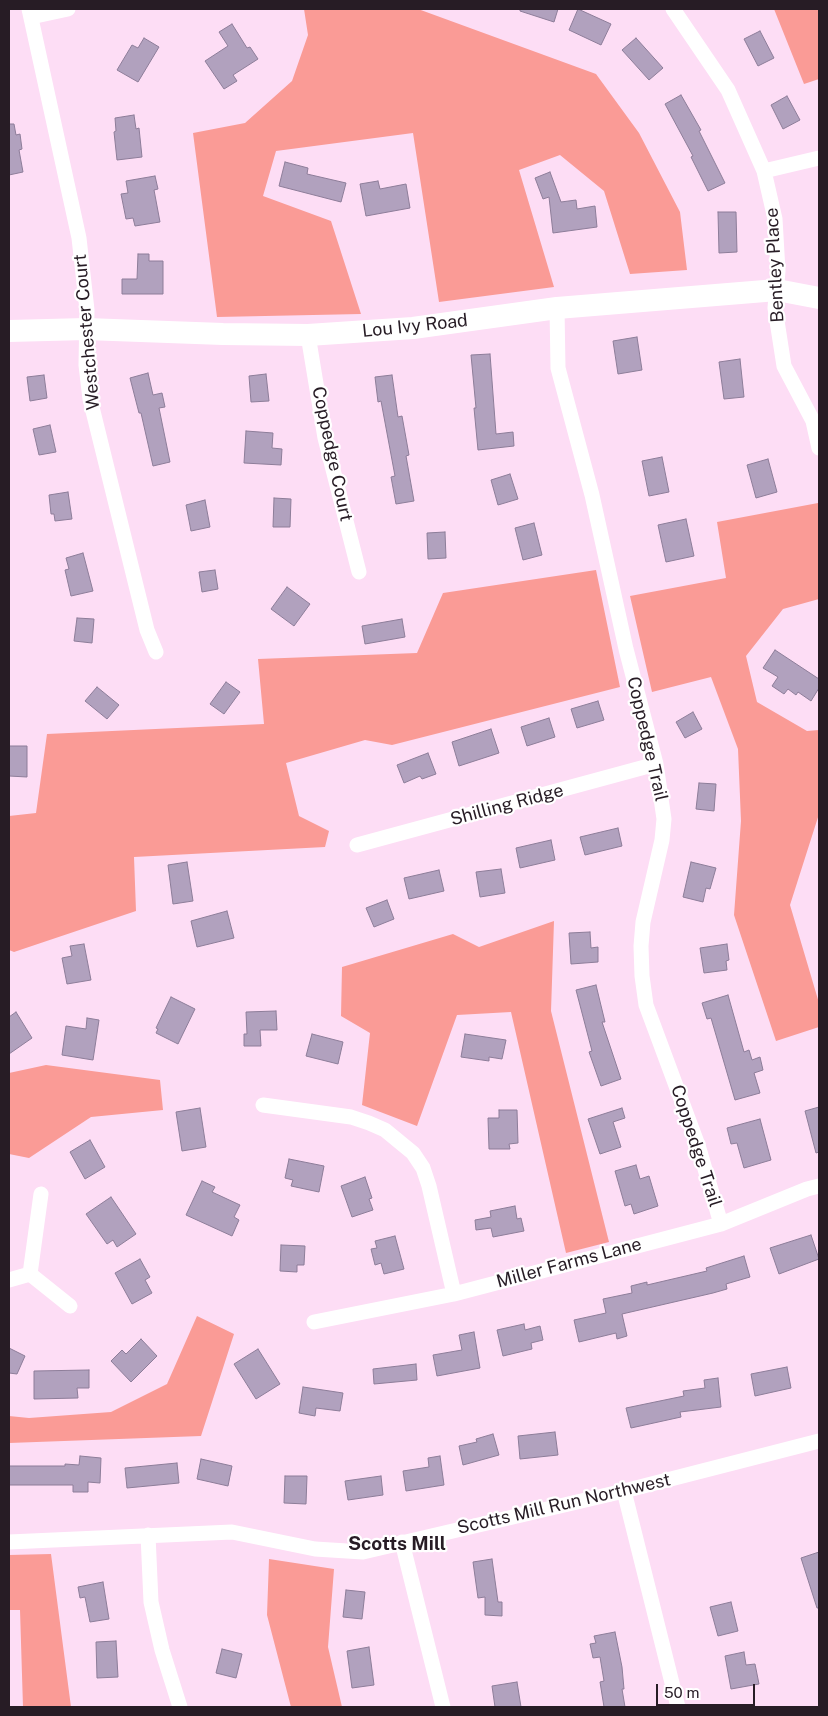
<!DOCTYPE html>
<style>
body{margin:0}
#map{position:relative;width:828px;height:1716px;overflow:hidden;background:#fdddf5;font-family:"Public Sans",sans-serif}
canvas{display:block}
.frame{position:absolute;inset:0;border:10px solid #271c25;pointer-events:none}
.scale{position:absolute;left:656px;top:1684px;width:99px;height:22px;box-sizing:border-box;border:2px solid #271c25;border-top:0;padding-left:6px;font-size:15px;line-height:18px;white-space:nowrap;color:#271c25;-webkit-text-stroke:4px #fff;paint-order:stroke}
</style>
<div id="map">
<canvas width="828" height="1716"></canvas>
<div class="frame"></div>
<div class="scale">50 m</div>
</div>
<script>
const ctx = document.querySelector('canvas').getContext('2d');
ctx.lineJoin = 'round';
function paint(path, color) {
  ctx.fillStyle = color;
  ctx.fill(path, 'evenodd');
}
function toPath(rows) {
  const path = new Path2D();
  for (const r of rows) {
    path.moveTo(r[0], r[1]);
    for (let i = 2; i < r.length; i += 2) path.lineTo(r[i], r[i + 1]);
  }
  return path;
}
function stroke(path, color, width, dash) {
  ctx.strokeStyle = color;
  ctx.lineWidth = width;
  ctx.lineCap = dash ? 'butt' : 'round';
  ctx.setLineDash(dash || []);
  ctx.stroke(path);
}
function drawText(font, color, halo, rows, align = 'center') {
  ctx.font = font + ' "Public Sans",sans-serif';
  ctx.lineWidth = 4.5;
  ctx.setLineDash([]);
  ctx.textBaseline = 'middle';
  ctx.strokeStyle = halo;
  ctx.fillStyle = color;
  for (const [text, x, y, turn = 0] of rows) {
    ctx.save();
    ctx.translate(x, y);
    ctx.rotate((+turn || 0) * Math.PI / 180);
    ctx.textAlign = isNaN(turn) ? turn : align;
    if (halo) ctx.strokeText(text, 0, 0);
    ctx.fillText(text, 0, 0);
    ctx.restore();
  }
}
paint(toPath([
 [304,9,418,9,596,74,639,133,680,212,687,270,630,274,604,191,560,155,519,170,554,287,439,302,413,133,276,151,263,196,331,221,361,314,217,317,193,133,245,123,292,81,308,35],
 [774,9,819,9,819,79,804,84],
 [818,503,819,599,783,609,746,656,757,702,807,731,819,730,819,814,790,905,819,1003,819,1027,776,1041,734,915,741,821,738,749,711,677,652,692,630,596,726,578,717,522],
 [596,570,620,687,392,745,365,740,286,763,299,816,329,831,325,847,134,857,136,911,14,952,9,950,9,816,36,813,47,734,264,724,258,659,417,653,443,593],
 [554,921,551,1011,609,1242,566,1253,511,1012,457,1015,417,1126,362,1105,370,1033,341,1016,342,967,453,934,479,947],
 [46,1065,160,1080,163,1110,91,1117,29,1158,9,1154,9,1073],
 [197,1316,234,1334,201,1436,9,1443,9,1416,29,1418,111,1412,167,1384],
 [51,1554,71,1707,23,1707,20,1610,9,1610,9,1555],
 [269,1559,334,1569,328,1647,342,1707,291,1707,267,1615]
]), '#fa9b96');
const building = toPath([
 [520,9,558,9,554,22,520,11,520,9],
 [578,9,611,24,601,45,569,30,578,9],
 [232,24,247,48,250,47,258,59,233,75,237,81,224,89,205,61,228,46,219,32,232,24],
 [760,31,774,58,758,66,744,39,760,31],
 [144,38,159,47,138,82,117,70,132,45,138,48,144,38],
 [636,38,663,68,649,80,622,50,636,38],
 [681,95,701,130,699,131,725,183,708,191,691,157,693,156,665,104,681,95],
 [787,96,800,120,783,129,771,105,787,96],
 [134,115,136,129,139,128,142,157,117,160,114,132,116,131,115,118,134,115],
 [9,124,14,124,16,135,20,134,22,149,19,150,23,172,9,175,9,124],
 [285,162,308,168,307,174,346,183,341,202,279,186,285,162],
 [550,172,561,202,576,200,577,209,595,206,597,227,553,233,549,197,543,199,535,178,550,172],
 [155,176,158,189,154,190,160,222,135,226,133,218,126,219,121,194,128,193,126,181,155,176],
 [378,181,380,189,406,184,410,208,366,216,360,184,378,181],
 [718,212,736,212,737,252,719,253,718,212],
 [138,254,149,254,149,261,163,261,163,294,122,294,122,279,137,279,138,254],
 [637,337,642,370,618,374,613,341,637,337],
 [490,354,496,434,513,432,514,446,478,450,474,408,476,408,471,355,490,354],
 [740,359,744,397,724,399,719,362,740,359],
 [148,373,153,395,162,393,165,407,159,408,170,462,153,466,141,413,139,413,130,378,148,373],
 [266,374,269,401,251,402,249,376,266,374],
 [44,375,47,398,30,401,27,377,44,375],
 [392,375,398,417,402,416,409,455,406,456,414,501,396,504,391,477,395,476,381,401,378,402,375,377,392,375],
 [50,425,56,452,39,455,33,429,50,425],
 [246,431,273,433,272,448,282,449,281,465,244,463,246,431],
 [662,457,669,492,649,496,642,461,662,457],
 [768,459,777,492,756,498,747,465,768,459],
 [510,474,518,499,498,505,491,480,510,474],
 [68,492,72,519,55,521,54,514,51,514,49,495,68,492],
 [274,498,291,499,290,527,273,527,274,498],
 [205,500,210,527,191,531,186,505,205,500],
 [686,519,694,556,666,562,658,525,686,519],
 [534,523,542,555,523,560,515,528,534,523],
 [445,532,446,558,428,559,427,533,445,532],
 [83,553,93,591,71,596,65,570,69,569,66,558,83,553],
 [215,570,218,589,202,592,199,572,215,570],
 [287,587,310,604,294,626,271,609,287,587],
 [77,618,94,619,92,643,74,641,77,618],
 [402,619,405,637,365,644,362,626,402,619],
 [775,650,819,679,819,688,811,701,798,692,796,695,788,689,784,694,772,686,778,677,763,668,775,650],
 [226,682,240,692,224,714,210,704,226,682],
 [97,687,119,705,107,719,85,701,97,687],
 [598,701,604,720,577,728,571,709,598,701],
 [693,712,702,729,685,738,676,722,693,712],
 [549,718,555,737,527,746,521,727,549,718],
 [491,729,499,753,459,766,452,742,491,729],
 [9,746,27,746,27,777,9,776,9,746],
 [428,753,436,774,422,779,420,776,404,783,397,765,428,753],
 [699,783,716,784,714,811,696,809,699,783],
 [618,828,622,846,585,855,580,837,618,828],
 [551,840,555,860,520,868,516,848,551,840],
 [187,862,193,901,173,904,168,865,187,862],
 [691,862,716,868,710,889,706,888,703,902,683,897,691,862],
 [501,869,505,893,480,897,476,872,501,869],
 [439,870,444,891,409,899,404,878,439,870],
 [387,900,394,919,374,927,366,908,387,900],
 [227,911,234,938,197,947,191,921,227,911],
 [590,932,591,948,598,947,598,962,571,964,569,933,590,932],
 [84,944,91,980,67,984,62,958,72,956,70,946,84,944],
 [727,944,729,960,726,961,727,970,704,973,700,948,727,944],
 [596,985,605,1022,602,1022,621,1079,601,1086,589,1052,592,1051,576,990,596,985],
 [728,995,744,1052,749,1050,752,1060,760,1057,763,1070,754,1073,760,1093,735,1100,711,1018,707,1019,702,1003,728,995],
 [171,997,195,1009,178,1044,156,1033,158,1029,156,1028,171,997],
 [276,1011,277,1030,260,1030,261,1046,244,1046,244,1034,247,1034,246,1012,276,1011],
 [16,1012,32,1038,9,1054,9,1017,16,1012],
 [87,1018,99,1020,93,1060,62,1055,66,1026,86,1029,87,1018],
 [312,1034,343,1042,338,1064,306,1056,312,1034],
 [465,1034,506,1040,502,1059,489,1057,489,1061,461,1057,465,1034],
 [819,1107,819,1152,816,1153,805,1111,819,1107],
 [200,1108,206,1147,182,1151,176,1112,200,1108],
 [622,1108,625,1118,613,1122,621,1147,600,1154,588,1119,622,1108],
 [499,1110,517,1110,518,1143,509,1144,510,1149,489,1149,488,1118,499,1118,499,1110],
 [760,1119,771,1160,744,1168,737,1143,731,1144,727,1128,760,1119],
 [90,1140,105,1167,85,1179,70,1152,90,1140],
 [289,1159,324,1166,319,1192,291,1186,293,1180,285,1178,289,1159],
 [636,1165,640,1179,649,1176,658,1206,634,1214,631,1204,625,1206,615,1171,636,1165],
 [365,1177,372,1198,369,1199,373,1210,352,1217,341,1186,365,1177],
 [202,1181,215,1187,212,1192,240,1205,234,1217,239,1220,232,1236,186,1215,202,1181],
 [111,1197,136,1234,117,1247,113,1240,107,1244,86,1214,111,1197],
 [515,1206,517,1219,521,1218,524,1231,493,1237,491,1228,476,1230,475,1220,491,1217,490,1211,515,1206],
 [811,1235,819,1259,779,1274,770,1248,811,1235],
 [395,1236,404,1269,384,1274,381,1263,375,1265,371,1249,377,1248,375,1241,395,1236],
 [281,1245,305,1246,304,1265,297,1265,297,1272,280,1271,281,1245],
 [744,1256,750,1277,726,1284,727,1289,713,1293,622,1314,627,1336,617,1339,616,1333,579,1342,574,1320,606,1313,603,1299,632,1293,631,1286,647,1282,647,1285,707,1271,706,1268,744,1256],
 [140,1259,150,1277,145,1280,152,1293,132,1304,115,1273,140,1259],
 [524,1324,525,1330,540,1326,543,1340,531,1343,532,1349,503,1356,497,1330,524,1324],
 [474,1332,480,1368,437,1376,433,1355,462,1350,459,1335,474,1332],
 [141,1339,157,1356,131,1382,111,1361,122,1350,126,1354,141,1339],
 [9,1348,25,1356,17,1374,9,1373,9,1348],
 [258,1349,280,1384,256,1399,234,1364,258,1349],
 [416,1364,417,1380,374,1384,373,1369,416,1364],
 [787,1367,791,1388,755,1396,751,1374,787,1367],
 [89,1370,89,1388,77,1388,78,1398,34,1399,34,1371,89,1370],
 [718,1378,721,1407,680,1412,681,1417,631,1428,626,1408,684,1396,683,1391,705,1388,704,1380,718,1378],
 [303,1387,343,1393,340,1411,316,1408,315,1416,299,1413,303,1387],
 [555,1432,558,1455,520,1459,518,1436,555,1432],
 [493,1434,499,1455,463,1465,459,1446,477,1442,476,1439,493,1434],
 [80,1456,101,1458,100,1483,88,1482,88,1492,73,1492,73,1485,9,1485,9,1466,65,1466,65,1464,79,1465,80,1456],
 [440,1456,444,1485,406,1491,403,1471,429,1467,428,1458,440,1456],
 [201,1459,232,1466,228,1486,197,1479,201,1459],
 [177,1463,179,1483,127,1488,125,1468,177,1463],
 [285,1476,307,1476,306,1504,284,1503,285,1476],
 [381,1476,383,1495,348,1500,345,1481,381,1476],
 [819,1552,819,1608,817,1608,801,1558,819,1552],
 [492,1559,498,1602,502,1602,502,1616,485,1615,485,1597,478,1598,473,1562,492,1559],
 [103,1582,109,1619,90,1622,85,1597,80,1598,78,1587,103,1582],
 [346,1590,365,1592,362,1619,343,1617,346,1590],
 [731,1602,738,1631,718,1636,710,1607,731,1602],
 [615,1632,622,1667,624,1689,622,1689,625,1707,604,1707,600,1682,604,1681,600,1657,593,1658,590,1644,596,1643,594,1636,615,1632],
 [116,1641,118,1677,97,1678,96,1642,116,1641],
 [369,1647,374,1685,352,1688,347,1651,369,1647],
 [222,1649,242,1654,236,1678,216,1673,222,1649],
 [744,1652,746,1665,755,1664,759,1684,731,1689,725,1656,744,1652],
 [517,1682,521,1707,495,1707,492,1686,517,1682]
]);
paint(building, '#b1a1be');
stroke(building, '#8d7d99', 1);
stroke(toPath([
 [29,9,79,238,87,310,86,365,90,399,147,630,156,652],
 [673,9,728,90,764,171,775,219,778,271,775,308,784,366,813,421,819,448],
 [31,17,68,9],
 [764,171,819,158],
 [557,308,558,368,592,495,626,649,656,764,664,819,662,840,643,922,641,946,642,976,646,1005,698,1145,721,1224],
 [308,335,325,438,359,572],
 [357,845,656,764],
 [263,1105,351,1117,369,1123,385,1130,413,1153,423,1168,429,1186,454,1294],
 [30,1274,70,1306],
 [9,1280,30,1274,41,1194],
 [314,1322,454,1294,721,1224,807,1189,819,1186],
 [624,1491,678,1707],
 [148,1535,151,1602,162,1650,180,1707],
 [9,1542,232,1532,315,1549,363,1552,624,1491,819,1441],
 [402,1542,443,1707]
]), '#fff', 15);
stroke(toPath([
 [9,331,86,329,223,334,308,335,413,328,557,308,777,290,819,298]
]), '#fff', 22);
drawText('18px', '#271c25', '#fff', [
 ["Bentley Place",775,265,-93],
 ["Lou Ivy Road",415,326,-6],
 ["Westchester Court",87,332,-95],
 ["Coppedge Court",332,454,78],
 ["Coppedge Trail",647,739,77],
 ["Shilling Ridge",507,805,-15],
 ["Coppedge Trail",696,1146,72],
 ["Miller Farms Lane",569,1263,-15],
 ["Scotts Mill Run Northwest",564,1504,-13]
]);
drawText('bold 19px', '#271c25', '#fff', [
 ["Scotts Mill",397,1544]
]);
</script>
